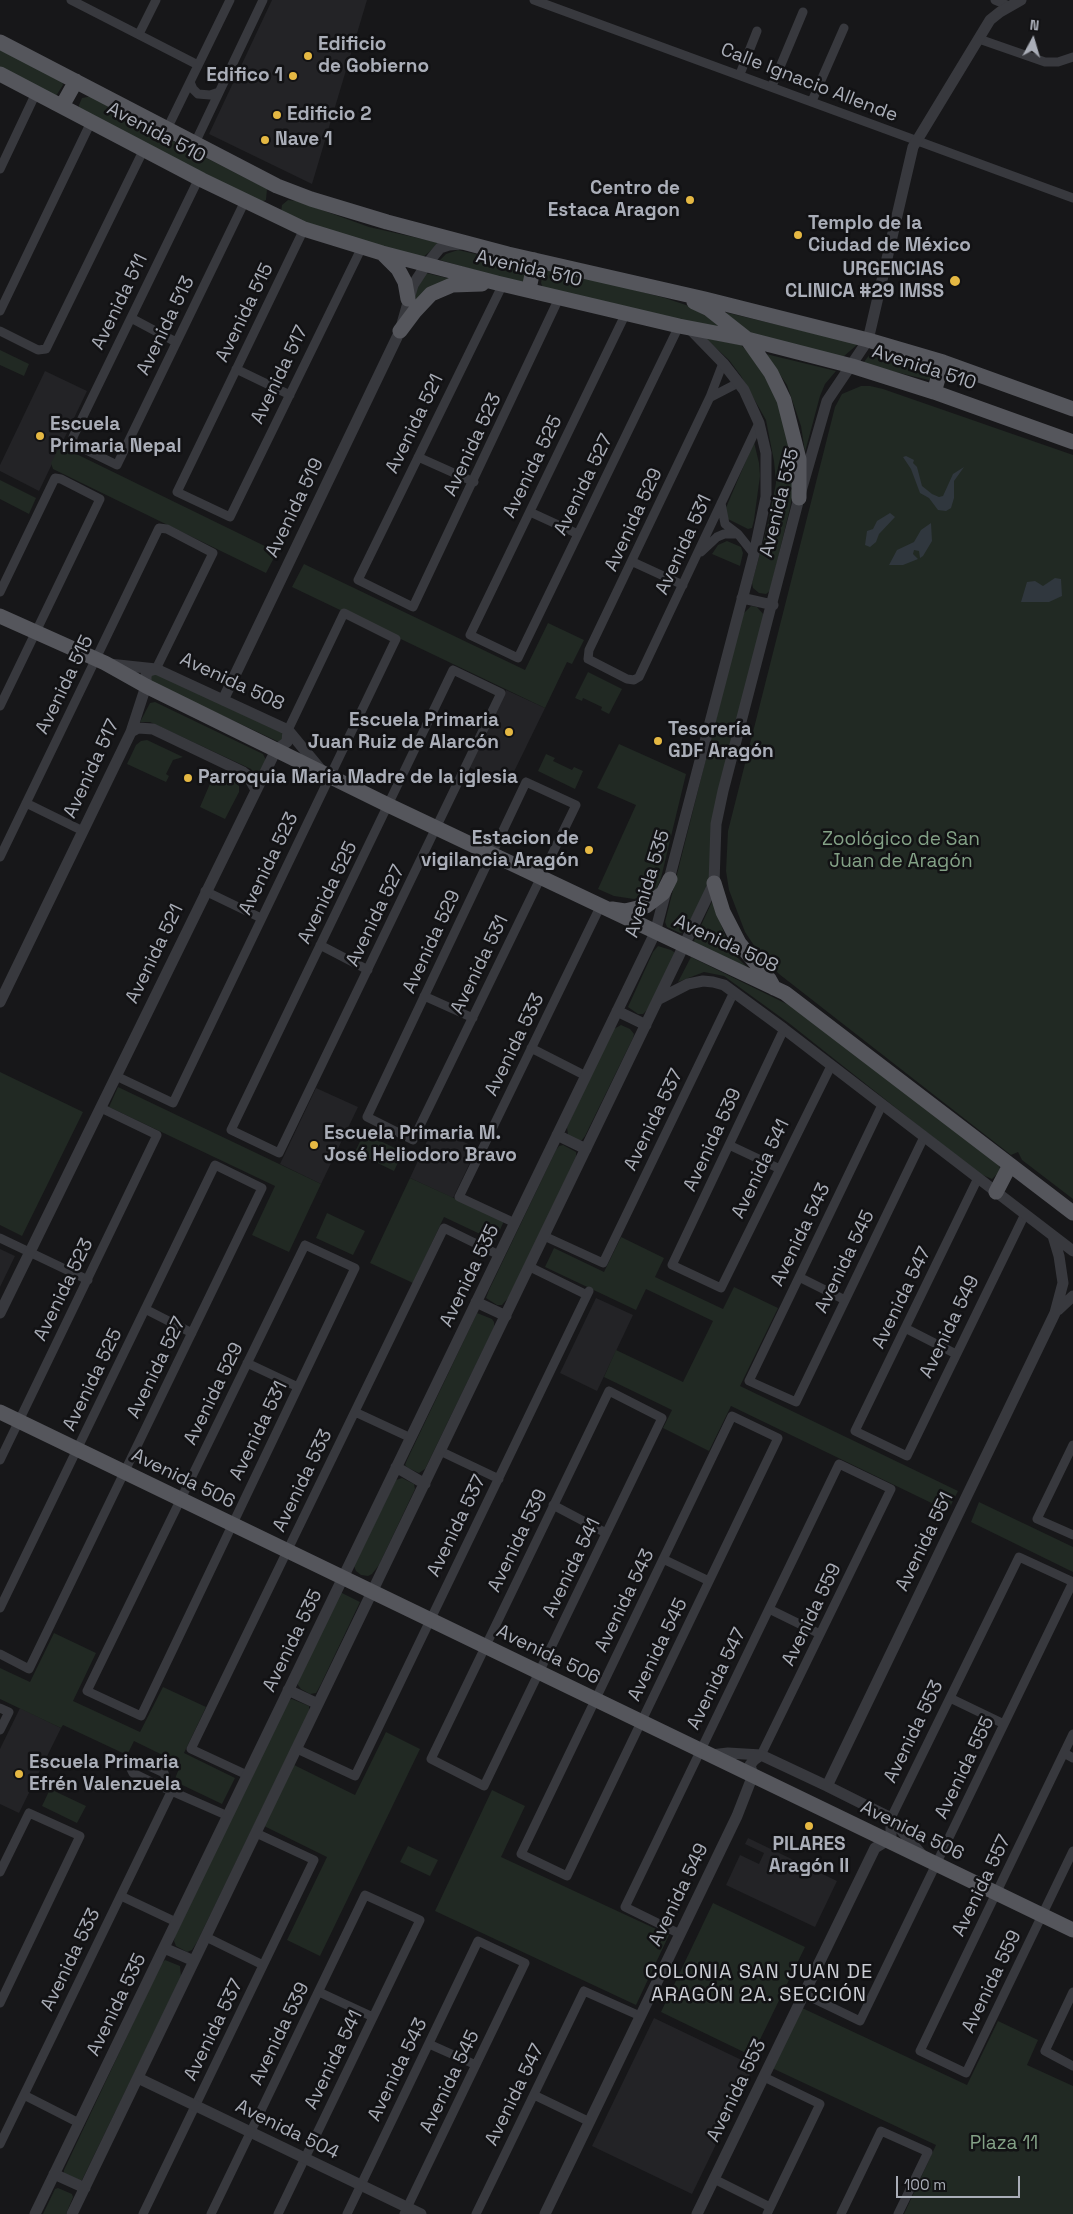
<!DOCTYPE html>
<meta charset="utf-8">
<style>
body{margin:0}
#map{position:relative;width:1073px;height:2214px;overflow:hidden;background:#171719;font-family:"Space Grotesk",sans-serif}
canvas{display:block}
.north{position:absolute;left:1008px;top:15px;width:50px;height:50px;-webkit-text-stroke:4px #121214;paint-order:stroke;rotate:6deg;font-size:14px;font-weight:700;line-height:20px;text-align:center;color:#aaaeb8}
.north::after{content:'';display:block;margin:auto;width:18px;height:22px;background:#aaaeb8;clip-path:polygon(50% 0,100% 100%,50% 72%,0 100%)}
.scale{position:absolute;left:896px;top:2176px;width:124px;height:22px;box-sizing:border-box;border:2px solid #aaaeb8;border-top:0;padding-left:6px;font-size:15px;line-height:18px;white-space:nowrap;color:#aaaeb8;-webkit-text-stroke:4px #121214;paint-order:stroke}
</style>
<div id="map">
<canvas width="1073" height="2214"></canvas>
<div class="north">N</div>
<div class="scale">100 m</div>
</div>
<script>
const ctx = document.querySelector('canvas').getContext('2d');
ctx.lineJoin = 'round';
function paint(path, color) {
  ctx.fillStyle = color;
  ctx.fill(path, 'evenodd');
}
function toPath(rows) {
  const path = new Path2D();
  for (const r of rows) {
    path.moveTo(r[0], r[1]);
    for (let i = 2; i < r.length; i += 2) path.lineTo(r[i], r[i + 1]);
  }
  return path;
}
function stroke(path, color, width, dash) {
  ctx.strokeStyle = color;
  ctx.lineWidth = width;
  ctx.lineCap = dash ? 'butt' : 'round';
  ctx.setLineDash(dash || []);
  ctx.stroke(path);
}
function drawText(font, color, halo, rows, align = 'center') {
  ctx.font = font + ' "Space Grotesk",sans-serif';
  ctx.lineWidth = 5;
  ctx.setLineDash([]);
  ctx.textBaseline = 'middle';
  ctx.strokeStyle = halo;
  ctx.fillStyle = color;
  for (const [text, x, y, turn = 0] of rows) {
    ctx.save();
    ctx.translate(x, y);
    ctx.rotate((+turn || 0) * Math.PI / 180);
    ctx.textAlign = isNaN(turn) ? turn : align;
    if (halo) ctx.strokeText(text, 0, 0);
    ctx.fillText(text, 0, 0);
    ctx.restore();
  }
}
paint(toPath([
 [272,0,367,0,312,184,209,134],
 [45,371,87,391,39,491,0,471,0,465],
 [506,690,545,708,507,786,469,767],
 [316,1088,358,1107,321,1184,280,1164],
 [433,1128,477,1148,453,1198,410,1178],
 [0,1249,15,1256,0,1287],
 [596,1298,633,1315,597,1391,560,1373],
 [20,1708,61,1728,19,1813,0,1804,0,1749],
 [748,1838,837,1881,815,1927,726,1885,740,1855,759,1864,764,1853,745,1844],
 [654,2018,754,2066,692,2194,592,2146]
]), '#232326');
paint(toPath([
 [0,47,62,80,63,85,56,96,0,70],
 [93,96,140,124,267,189,266,200,258,203,79,111,79,105,82,98],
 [288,200,297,201,369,227,440,243,422,258,341,238,281,212,282,205],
 [458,250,524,265,527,266,524,281,519,283,440,260,446,254],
 [547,267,665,298,686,305,708,317,725,330,543,288,541,283,543,272],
 [426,273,451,279,411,310,416,290],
 [724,312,858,344,843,357,753,336],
 [705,338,741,345,749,353,772,385,791,444,794,487,790,508,770,591,766,594,759,593,753,588,752,583,768,523,776,483,774,461,766,420,741,376,729,360],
 [876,346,933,362,937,368,933,381,866,365,864,362],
 [0,350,29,364,24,376,0,365],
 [766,354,836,371,825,384,820,396,805,452,801,426,787,385],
 [861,386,870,386,883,389,1073,455,1073,1199,1022,1160,1018,1152,1011,1155,779,974,757,950,745,932,729,890,726,871,728,831,835,407,842,394],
 [754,442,759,463,760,476,754,520,752,528,748,529,728,519,725,510],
 [60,446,277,552,266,573,53,469,51,463],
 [0,480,36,498,29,514,0,499],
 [727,541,741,547,743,553,740,566,712,554,718,545],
 [304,564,525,670,548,623,584,640,572,664,567,662,545,708,292,587],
 [751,606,757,607,764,615,715,809,711,881,684,932,680,933,667,927,665,922,742,615],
 [152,672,281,732,286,738,281,743,151,682,149,674],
 [588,672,622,689,609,714,601,710,602,707,583,698,582,701,575,698],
 [155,702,263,754,266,760,257,778,251,769,150,722,140,722,150,703],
 [147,740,183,757,173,760,166,774,169,776,166,782,127,764,136,745,141,741],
 [619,744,686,774,661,878,657,888,651,893,634,899,614,896,598,889,636,805,597,788],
 [546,754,555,758,553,761,572,770,574,767,583,771,575,789,538,771],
 [210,769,234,780,239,786,239,792,225,819,200,807,212,779,209,774],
 [715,895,720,921,726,939,737,957,748,968,693,943],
 [658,946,671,950,674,952,674,956,648,1009,643,1014,638,1014,628,1007,653,952],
 [691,957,793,1007,997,1162,1000,1168,999,1172,992,1179,978,1173,790,1024,724,976,704,972,678,982],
 [621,1025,630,1029,634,1034,633,1038,585,1136,582,1140,576,1140,568,1135,567,1127,612,1030],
 [0,1072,83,1112,22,1236,0,1225],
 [118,1087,321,1184,289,1252,252,1235,275,1186,109,1107],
 [364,1133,403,1152,394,1171,355,1152],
 [563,1145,576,1152,576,1158,509,1297,502,1305,497,1305,486,1298,489,1290,556,1150,559,1146],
 [410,1178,504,1221,495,1241,444,1217,413,1283,370,1263],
 [327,1213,365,1231,353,1255,316,1238],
 [621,1237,664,1258,655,1277,723,1309,734,1287,778,1308,740,1386,958,1491,948,1511,731,1406,709,1451,663,1428,672,1410,604,1377,616,1350,683,1382,713,1321,646,1289,636,1310,545,1267,554,1248,604,1272],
 [477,1313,492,1319,494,1322,494,1327,425,1469,419,1473,408,1468,405,1465,407,1460],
 [402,1478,414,1484,415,1489,379,1565,372,1574,368,1576,361,1575,356,1571,354,1566,396,1480],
 [979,1502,1073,1547,1073,1572,971,1522],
 [340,1592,360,1602,321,1684,316,1693,310,1694,301,1689,298,1685,298,1680],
 [54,1633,96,1653,73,1701,140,1732,163,1687,206,1707,184,1753,235,1778,222,1804,174,1781,181,1764,134,1741,127,1755,63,1725,61,1728,0,1699,0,1668,30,1682],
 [292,1699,309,1706,309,1712,197,1942,192,1950,187,1952,176,1946,174,1941,175,1936,288,1700],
 [386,1732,420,1749,320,1956,287,1940,327,1857,260,1824,290,1763,355,1795],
 [50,1789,86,1806,77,1823,42,1806],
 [492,1790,525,1806,501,1857,669,1935,636,2005,435,1911],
 [408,1846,438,1860,430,1876,400,1862],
 [713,1903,805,1947,752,2056,661,2012],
 [165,1960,180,1966,181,1977,82,2180,79,2180,64,2174,64,2170,161,1964],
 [800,2007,967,2085,998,2021,1038,2040,1027,2065,1073,2086,1073,2214,904,2214,936,2145,772,2068],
 [58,2188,72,2194,73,2197,66,2214,43,2214,55,2189]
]), '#212923');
paint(toPath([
 [906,456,914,460,913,463,917,467,922,486,932,494,939,497,943,496,953,474,964,467,954,481,954,498,951,508,946,511,938,510,929,498,920,493,911,469,903,457],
 [890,513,895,517,879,534,876,542,870,547,865,545,867,531,873,529,877,521],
 [931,523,932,541,923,556,920,558,919,551,914,550,913,554,918,559,903,565,889,565,897,550,914,542,921,530],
 [1055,578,1061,579,1062,596,1049,602,1021,602,1027,582,1035,581,1043,586]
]), '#30373e');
stroke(toPath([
 [71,0,198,65],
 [534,0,1073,198],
 [995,0,1009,6],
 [139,34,156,0],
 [979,39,1045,62,1058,62,1073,57],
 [740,74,757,31],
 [190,82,193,89,198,94,210,95,219,92],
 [772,86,803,12],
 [812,101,844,28],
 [167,129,230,0],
 [195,143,263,0],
 [0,169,36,93],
 [199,178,73,437,73,441,76,445,117,465,245,201],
 [304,229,177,492,230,517,362,247],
 [503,284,358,580,413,607,560,296],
 [0,311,91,122],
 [626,313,470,635,518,658,679,326],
 [131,318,176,342],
 [0,331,38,350,46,349,144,149],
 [723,363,710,397,589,650,588,659,627,679,634,680,639,677,759,423],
 [236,369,290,395],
 [711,397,738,383],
 [418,457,474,482],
 [721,503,725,524,738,534],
 [530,512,578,534],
 [701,552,717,537,724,534,738,534,754,554],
 [633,562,683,585],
 [0,592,55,478,61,479,100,499,0,706],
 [453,670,501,693,279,1153,231,1130,453,670],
 [526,782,576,805,413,1140,367,1117,526,782],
 [26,803,83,831],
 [0,857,159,528,167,529,213,553,156,669],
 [205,891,261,918],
 [320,945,368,970],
 [424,996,473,1018],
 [784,1029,672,1265,721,1288,831,1066],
 [531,1048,586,1076],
 [116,1076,173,1103,396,639,344,613,288,730],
 [882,1105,749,1381,796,1402,924,1137],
 [729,1145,780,1169],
 [978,1178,855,1431,907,1456,1025,1214],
 [515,1223,459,1197,600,907],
 [544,1236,603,1263,734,992],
 [0,1238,88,1280],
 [305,1245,355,1268,141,1716,87,1691,305,1245],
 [530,1267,587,1295],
 [799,1277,845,1300],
 [145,1309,192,1333],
 [905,1328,956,1354],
 [247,1363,298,1387],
 [609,1391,662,1418,484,1786,431,1759,609,1391],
 [355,1412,411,1438],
 [732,1416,778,1438,567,1876,521,1854,732,1416],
 [1073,1445,1037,1519,1073,1535],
 [440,1451,499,1479],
 [0,1460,157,1135,101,1108],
 [553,1505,606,1533],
 [663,1559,709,1581],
 [0,1608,215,1165,262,1188,29,1669,0,1654],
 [769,1609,820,1634],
 [950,1698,1004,1724],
 [0,1708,9,1712,0,1730],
 [1073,1734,920,2051,966,2073,1073,1851],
 [297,1749,355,1776,589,1291],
 [1064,1753,1073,1758],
 [247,1775,191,1749,444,1228,499,1255],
 [162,1787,133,1773,131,1769,134,1762,138,1761,164,1773,166,1778,162,1787,228,1816],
 [891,1818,1019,1557,1073,1582],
 [0,1872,29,1813,80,1836,0,2003],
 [121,1896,176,1922],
 [680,1934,625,1907,839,1464,891,1489,761,1755],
 [206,1937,263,1965],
 [319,1992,373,2017],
 [1073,1992,1045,2051,1073,2066],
 [804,1994,860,2021,1073,1582],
 [429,2044,476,2065],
 [764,2077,820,2104,767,2214],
 [24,2095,79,2123],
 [534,2095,590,2122],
 [0,2144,172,1790],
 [714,2179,770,2207],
 [143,2214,314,1860,256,1833],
 [211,2214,365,1895,420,1920,278,2214],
 [347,2214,478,1941,525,1963,404,2214],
 [476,2214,584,1991,640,2016],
 [841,2214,881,2131,928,2152,898,2214]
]), '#38393e', 9);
stroke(toPath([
 [742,598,773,605],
 [109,664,156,669,288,730,322,771],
 [223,700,400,331,413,285,426,265,440,248,449,245,462,244],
 [131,732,138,728,153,729,243,772,248,776,256,790],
 [659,999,688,984,703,981,713,982,724,985,784,1029,1073,1251],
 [0,1002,131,732,146,686,146,675,149,671,156,669],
 [617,1011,646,1025],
 [557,1135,586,1149],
 [476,1302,506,1316],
 [1058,1310,1073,1296],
 [0,1313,276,750,287,742,288,730],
 [396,1467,425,1484],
 [288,1690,318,1704],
 [711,1755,728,1753,761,1755,827,1786,891,1818,922,1855],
 [827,1786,1055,1313,1063,1283,1059,1256,1053,1236],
 [164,1948,194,1961],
 [138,2078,421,2214],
 [54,2174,85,2188],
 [35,2214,655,933,754,554,766,497,766,453,759,423,744,390,723,363,689,328],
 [72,2214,714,883,716,824,723,791,799,498,827,401,868,340,913,147,990,20,1000,12,1021,0],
 [545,2214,737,1816,753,1775,750,1765,754,1760,761,1755],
 [697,2214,875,1848,891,1838,891,1818]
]), '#38393e', 11);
stroke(toPath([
 [0,42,277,186,311,199,387,222,508,254,705,299,868,340,943,362,1073,409],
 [0,74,202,180,304,229,382,253,497,283,679,326,747,339,852,366,934,392,1073,442],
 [62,106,76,81],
 [383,254,398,269,405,282,408,299],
 [529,289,535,260],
 [694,302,709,309,747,339,771,373,784,400,799,459,799,498],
 [400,331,415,311,431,294,452,285,482,284],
 [934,392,943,362],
 [0,616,105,663,146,686,388,805,785,993,1073,1213],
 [714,883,723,912,739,943,769,979,774,988],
 [612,909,625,911,646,906,663,893,670,879],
 [996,1192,1010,1165],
 [0,1412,1073,1930]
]), '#55565c', 15);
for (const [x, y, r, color] of [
 [308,56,5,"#e5b843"],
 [293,76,5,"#e5b843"],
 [277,115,5,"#e5b843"],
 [265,140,5,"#e5b843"],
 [690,200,5,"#e5b843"],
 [798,235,5,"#e5b843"],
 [955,281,6,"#e5b843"],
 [40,436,5,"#e5b843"],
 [509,732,5,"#e5b843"],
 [658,741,5,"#e5b843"],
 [188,778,5,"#e5b843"],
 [589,850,5,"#e5b843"],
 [314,1145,5,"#e5b843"],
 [19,1774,5,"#e5b843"],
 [809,1826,5,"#e5b843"]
]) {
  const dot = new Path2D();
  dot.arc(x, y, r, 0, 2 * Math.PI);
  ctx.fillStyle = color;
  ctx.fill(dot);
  stroke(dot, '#121214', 2);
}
drawText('bold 19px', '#aaaeb8', '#121214', [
 ["Edificio",318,45],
 ["de Gobierno",318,67],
 ["Edifico 1",283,76,"right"],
 ["Edificio 2",287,115],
 ["Nave 1",275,140],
 ["Centro de",680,189,"right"],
 ["Estaca Aragon",680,211,"right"],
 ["Templo de la",808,224],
 ["Ciudad de México",808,246],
 ["URGENCIAS",944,270,"right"],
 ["CLINICA #29 IMSS",944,292,"right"],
 ["Escuela",50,425],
 ["Primaria Nepal",50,447],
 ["Escuela Primaria",499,721,"right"],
 ["Juan Ruiz de Alarcón",499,743,"right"],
 ["Tesorería",668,730],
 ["GDF Aragón",668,752],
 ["Parroquia Maria Madre de la iglesia",198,778],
 ["Estacion de",579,839,"right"],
 ["vigilancia Aragón",579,861,"right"],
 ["Escuela Primaria M.",324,1134],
 ["José Heliodoro Bravo",324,1156],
 ["Escuela Primaria",29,1763],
 ["Efrén Valenzuela",29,1785],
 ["PILARES",809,1845,"center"],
 ["Aragón II",809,1867,"center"]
], 'left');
drawText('19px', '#aaaeb8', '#121214', [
 ["Calle Ignacio Allende",809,83,21],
 ["Avenida 510",156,133,28],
 ["Avenida 510",529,269,13],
 ["Avenida 511",120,302,-64],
 ["Avenida 515",245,313,-64],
 ["Avenida 513",166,326,-64],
 ["Avenida 510",924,368,18],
 ["Avenida 517",280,375,-64],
 ["Avenida 521",415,424,-64],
 ["Avenida 523",473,445,-65],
 ["Avenida 525",533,467,-64],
 ["Avenida 527",584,485,-64],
 ["Avenida 535",780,503,-76],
 ["Avenida 519",295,508,-64],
 ["Avenida 529",634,520,-65],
 ["Avenida 531",684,545,-65],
 ["Avenida 508",232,682,25],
 ["Avenida 515",65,685,-64],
 ["Avenida 517",92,769,-65],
 ["Avenida 523",269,864,-64],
 ["Avenida 535",648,884,-73],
 ["Avenida 525",328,893,-64],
 ["Avenida 527",376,916,-64],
 ["Avenida 529",432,942,-65],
 ["Avenida 508",726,944,25],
 ["Avenida 521",155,954,-64],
 ["Avenida 531",480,965,-64],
 ["Avenida 533",515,1045,-64],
 ["Avenida 537",654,1120,-64],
 ["Avenida 539",713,1140,-65],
 ["Avenida 541",761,1169,-64],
 ["Avenida 543",801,1235,-64],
 ["Avenida 545",845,1262,-64],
 ["Avenida 535",470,1276,-64],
 ["Avenida 523",64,1290,-64],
 ["Avenida 547",902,1298,-64],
 ["Avenida 549",950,1327,-64],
 ["Avenida 527",157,1368,-64],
 ["Avenida 525",93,1380,-64],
 ["Avenida 529",214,1394,-64],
 ["Avenida 531",259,1431,-64],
 ["Avenida 506",183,1479,26],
 ["Avenida 533",303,1481,-64],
 ["Avenida 537",457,1526,-64],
 ["Avenida 539",518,1541,-64],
 ["Avenida 551",925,1542,-64],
 ["Avenida 541",572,1568,-64],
 ["Avenida 543",625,1601,-64],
 ["Avenida 559",812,1615,-64],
 ["Avenida 535",293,1641,-64],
 ["Avenida 545",658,1650,-64],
 ["Avenida 506",548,1655,26],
 ["Avenida 547",717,1679,-64],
 ["Avenida 553",914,1732,-64],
 ["Avenida 555",965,1768,-64],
 ["Avenida 506",912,1831,26],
 ["Avenida 557",982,1886,-64],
 ["Avenida 549",679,1895,-64],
 ["Avenida 533",71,1960,-64],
 ["Avenida 559",992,1982,-64],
 ["Avenida 535",117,2005,-64],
 ["Avenida 537",214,2030,-64],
 ["Avenida 539",280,2034,-64],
 ["Avenida 541",334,2060,-64],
 ["Avenida 543",398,2070,-64],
 ["Avenida 545",450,2082,-64],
 ["Avenida 553",737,2091,-64],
 ["Avenida 547",515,2095,-64],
 ["Avenida 504",287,2130,26]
]);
drawText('19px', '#83a186', '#121214', [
 ["Zoológico de San",901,840],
 ["Juan de Aragón",901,862],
 ["Plaza 11",1004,2144]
]);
ctx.letterSpacing = '1px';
drawText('20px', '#cbcdd4', '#121214', [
 ["COLONIA SAN JUAN DE",759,1973],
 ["ARAGÓN 2A. SECCIÓN",759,1996]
]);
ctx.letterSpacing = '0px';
</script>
